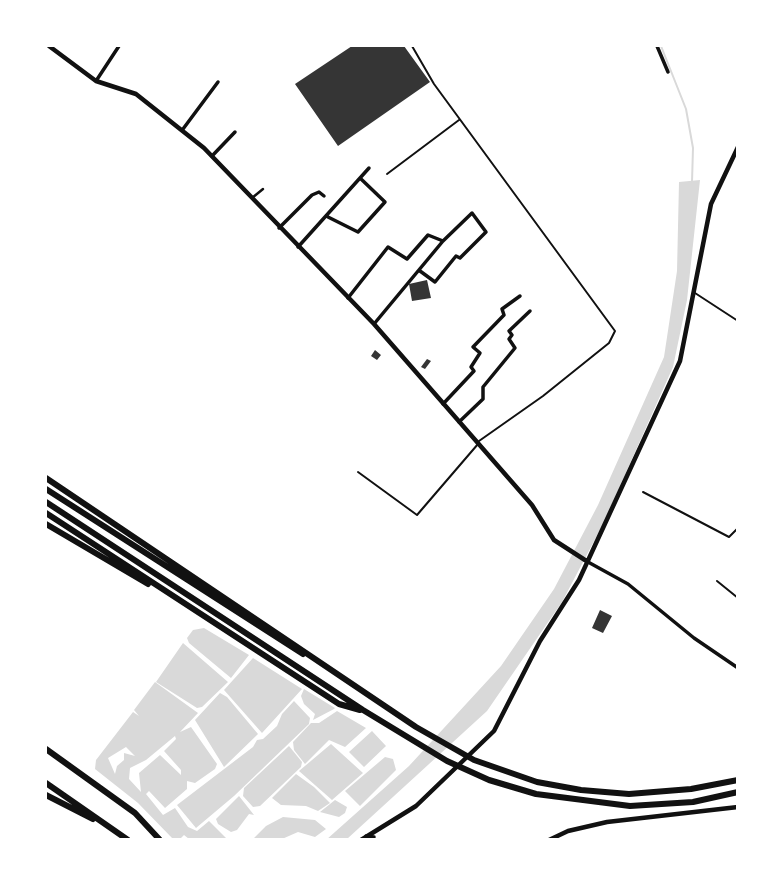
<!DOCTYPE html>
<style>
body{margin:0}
#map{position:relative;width:783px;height:885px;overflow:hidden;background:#fff;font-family:"Exo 2",sans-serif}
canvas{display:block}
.frame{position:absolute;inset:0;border:47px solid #fff;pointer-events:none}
</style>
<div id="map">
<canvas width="783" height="885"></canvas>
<div class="frame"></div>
</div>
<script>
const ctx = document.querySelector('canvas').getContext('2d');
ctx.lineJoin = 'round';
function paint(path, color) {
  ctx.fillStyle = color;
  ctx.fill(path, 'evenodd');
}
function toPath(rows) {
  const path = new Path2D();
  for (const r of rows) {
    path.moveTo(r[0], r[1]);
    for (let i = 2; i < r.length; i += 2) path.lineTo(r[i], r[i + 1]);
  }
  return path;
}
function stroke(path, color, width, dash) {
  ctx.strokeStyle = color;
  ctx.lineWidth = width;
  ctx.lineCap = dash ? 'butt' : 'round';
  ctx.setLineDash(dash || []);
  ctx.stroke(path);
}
paint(toPath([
 [700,180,687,300,673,367,603,524,562,602,487,711,347,839,326,840,409,766,501,666,554,589,598,505,664,357,677,271,679,182],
 [204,628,249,655,231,678,189,643,187,638,193,630],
 [183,643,228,682,202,707,197,708,156,682],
 [253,658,302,689,262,733,224,690],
 [155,682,198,713,180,732,191,727,217,764,215,769,195,783,187,781,187,789,165,808,149,791,146,794,163,815,175,808,188,827,197,831,209,821,227,839,189,839,184,835,180,839,173,839,138,803,95,769,96,760,133,712,139,716,134,710],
 [175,736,176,739,164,751,181,770,181,775,160,755,139,773,141,792,129,779,130,768,146,760],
 [126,747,135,756,124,753,124,760,117,766,115,774,108,758],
 [304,689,335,708,334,709,313,720,315,714,304,704,301,696],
 [220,693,227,697,258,734,224,767,195,720],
 [294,701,310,718,309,724,234,796,196,828,177,805,253,747,257,740,263,739,277,726,282,714],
 [337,711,366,728,345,747,329,740,305,764,294,750,293,742,311,723,319,723],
 [372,731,386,746,364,767,349,752],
 [331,744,363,773,332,800,299,771],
 [289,746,302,762,301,767,260,806,253,807,243,796,244,788],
 [385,757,393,759,396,770,360,806,345,791],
 [296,774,314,787,330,803,318,811,306,806,281,805,272,798],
 [239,796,254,815,249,814,237,830,231,832,218,824,216,819],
 [335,800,347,807,345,813,339,817,320,812],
 [283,817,315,820,326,829,315,837,298,832,282,839,253,839,266,826]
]), '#d9d9d9');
stroke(toPath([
 [661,46,686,109,693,148,692,182]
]), '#d9d9d9', 2);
paint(toPath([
 [352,46,404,46,430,82,338,146,295,84],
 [427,280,431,298,412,301,409,284],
 [375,350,381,355,377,360,371,356],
 [427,359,431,361,425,369,421,367],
 [600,610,612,616,603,633,592,628]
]), '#353535');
stroke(toPath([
 [412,46,434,84,615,331,609,343,543,396,479,441],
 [387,174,459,120],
 [695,293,738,321],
 [358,472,417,515,478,444],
 [643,492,729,537,738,528],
 [717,581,738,598]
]), '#111', 2);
stroke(toPath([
 [252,198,263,189]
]), '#111', 2.5);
stroke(toPath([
 [657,46,668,72],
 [96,81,119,46],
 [183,129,218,82],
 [212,156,235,132],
 [328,217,358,232,385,202,360,178],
 [279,228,312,195,319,192,324,196],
 [298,247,369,168],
 [348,298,388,247,407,259,428,235,443,241,472,213,486,232,460,258,456,256,435,282,420,271],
 [374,324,443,241],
 [443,404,474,371,471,367,480,353,473,347,504,315,502,309,520,296],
 [459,422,483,399,483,387,515,348,509,339,512,335,509,331,530,311],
 [588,562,628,584,694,638,738,668],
 [366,836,374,837]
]), '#111', 3.5);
stroke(toPath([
 [49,46,96,81,136,94,204,148,374,324,532,505,554,540,588,562],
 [361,840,416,806,494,731,540,641,579,580,680,361,711,204,738,147],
 [549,840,568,831,607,822,738,807]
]), '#111', 4.5);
stroke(toPath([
 [46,478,416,727,474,760,537,782,581,790,629,794,691,789,738,780],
 [46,489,303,654],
 [46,502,363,710,447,761,489,780,536,794,630,806,693,802,738,792],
 [46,513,339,704,360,710],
 [46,524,148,584],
 [46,749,135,813,160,840],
 [46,783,128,840],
 [46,795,93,819]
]), '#111', 6);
</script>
